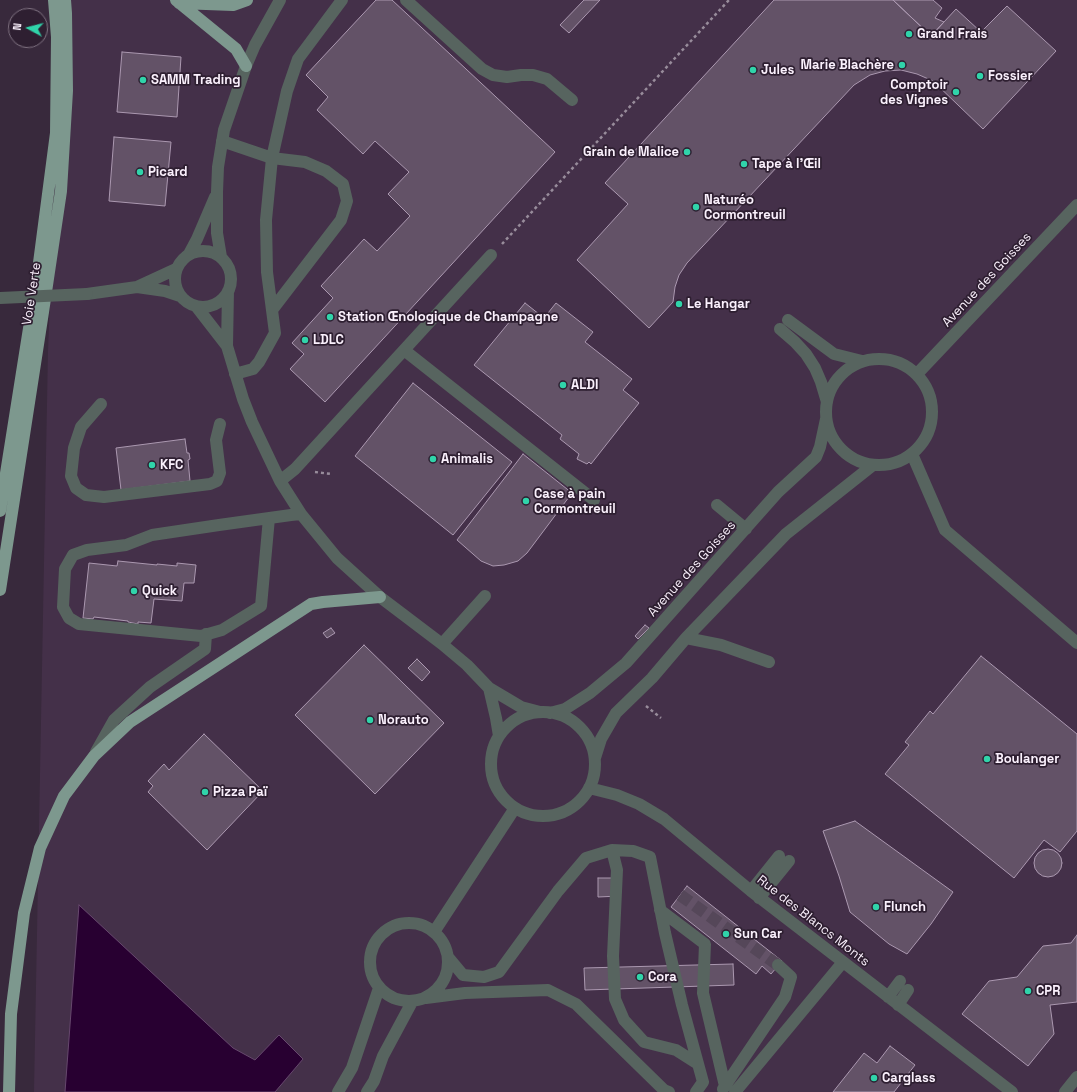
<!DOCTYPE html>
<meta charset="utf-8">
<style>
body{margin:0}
#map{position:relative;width:1077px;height:1092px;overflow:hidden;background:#38293c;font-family:"Space Grotesk",sans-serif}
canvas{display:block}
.north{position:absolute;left:8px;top:8px;width:40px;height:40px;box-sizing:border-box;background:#2e1f31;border:1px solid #807382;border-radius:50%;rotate:277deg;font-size:11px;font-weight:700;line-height:16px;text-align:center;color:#faf0fc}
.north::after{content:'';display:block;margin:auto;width:14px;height:18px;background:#30d4aa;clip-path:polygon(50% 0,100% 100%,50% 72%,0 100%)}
</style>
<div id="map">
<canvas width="1077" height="1092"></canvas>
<div class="north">N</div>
</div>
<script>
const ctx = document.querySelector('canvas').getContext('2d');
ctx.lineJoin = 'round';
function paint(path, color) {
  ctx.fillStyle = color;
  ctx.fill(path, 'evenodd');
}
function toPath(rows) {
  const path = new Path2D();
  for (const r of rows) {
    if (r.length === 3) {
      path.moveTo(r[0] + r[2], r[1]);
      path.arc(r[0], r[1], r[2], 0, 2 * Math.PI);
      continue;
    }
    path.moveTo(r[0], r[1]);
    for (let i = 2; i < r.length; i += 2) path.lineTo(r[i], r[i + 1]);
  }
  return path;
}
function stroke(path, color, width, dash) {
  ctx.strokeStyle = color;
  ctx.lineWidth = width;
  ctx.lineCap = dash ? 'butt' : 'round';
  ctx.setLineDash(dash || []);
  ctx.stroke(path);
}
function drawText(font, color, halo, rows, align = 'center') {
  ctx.font = font + ' "Space Grotesk",sans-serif';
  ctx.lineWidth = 3.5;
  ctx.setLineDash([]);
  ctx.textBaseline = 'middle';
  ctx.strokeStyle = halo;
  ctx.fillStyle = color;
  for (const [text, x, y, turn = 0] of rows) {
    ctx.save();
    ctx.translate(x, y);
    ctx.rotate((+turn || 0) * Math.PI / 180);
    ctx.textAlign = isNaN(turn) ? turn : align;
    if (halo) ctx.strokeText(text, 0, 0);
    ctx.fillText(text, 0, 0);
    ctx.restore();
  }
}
paint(toPath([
 [62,0,1077,0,1077,1092,34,1092,48,351]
]), '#443049');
const water = toPath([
 [79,905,233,1048,255,1060,279,1035,303,1059,275,1092,65,1092,79,905]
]);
paint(water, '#280031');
stroke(water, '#67486e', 1);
const building = toPath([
 [376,0,392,0,555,152,325,402,290,369,304,354,292,343,333,298,321,286,364,239,377,251,410,216,388,194,409,172,375,141,363,154,317,110,328,97,306,75,376,0],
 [584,0,600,0,569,33,560,25,584,0],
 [774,0,893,0,931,36,956,9,981,32,1007,6,1056,51,983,129,933,81,917,74,901,70,885,71,870,75,854,85,687,263,679,275,675,287,673,302,649,328,577,260,628,204,605,183,774,0],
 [893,0,933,0,942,8,935,18,944,22,931,36,893,0],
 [122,52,181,57,177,117,117,112,122,52],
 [114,137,171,142,165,206,109,201,114,137],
 [525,303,544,318,556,303,593,332,585,342,632,379,623,390,639,403,591,464,589,462,587,464,577,459,579,454,560,439,562,435,474,365,525,303],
 [413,383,512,462,453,535,355,456,413,383],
 [185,439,187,453,189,453,190,459,188,460,190,481,121,490,116,448,185,439],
 [523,454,572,493,527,553,518,561,504,565,493,566,481,561,457,540,523,454],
 [118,561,157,565,157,564,177,566,177,563,196,565,194,583,184,583,182,601,154,599,151,623,138,622,138,624,128,622,128,621,94,617,93,619,83,618,89,563,117,566,118,561],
 [645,625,649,628,638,639,635,636,645,625],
 [331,628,335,633,327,638,323,633,331,628],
 [364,645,444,723,375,794,295,715,364,645],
 [981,656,1077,734,1077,831,1060,852,1044,840,1014,878,885,774,909,745,905,742,930,711,933,714,981,656],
 [417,659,430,672,422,681,408,668,417,659],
 [204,734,263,791,207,850,148,792,153,786,148,781,164,764,169,770,204,734],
 [855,821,953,892,931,924,907,954,889,944,850,912,839,876,823,831,855,821],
 [1048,863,14],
 [598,878,620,878,620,896,598,897,598,878],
 [687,886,782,961,771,974,762,966,756,974,671,907,687,886],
 [1077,935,1077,1002,1050,1005,1054,1034,1028,1066,962,1014,989,981,1017,977,1043,946,1071,943,1077,935],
 [733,964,734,985,585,990,584,968,733,964],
 [890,1046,915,1065,894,1092,833,1092,864,1053,877,1063,890,1046]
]);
paint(building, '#635267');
stroke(building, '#ab98b0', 1);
stroke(toPath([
 [680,895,778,965]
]), '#554759', 12, [12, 6]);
stroke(toPath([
 [502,244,729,0],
 [315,472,331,474],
 [646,706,661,718]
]), '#988c9b', 2.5, [3, 3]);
stroke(toPath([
 [406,0,482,69,493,75,507,77,521,75,533,75,547,79,572,100],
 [222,141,272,158,305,162,326,171,343,184,347,201,341,220,272,310],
 [203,279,28],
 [189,254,197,239,215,197],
 [221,257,217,233,217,192,218,167,224,130,246,66,255,45,280,0],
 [137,287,165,291,180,296],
 [228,291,227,346,243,399,252,422,280,481,301,514,337,558,380,597,442,644,467,665,489,688,521,707,540,712],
 [87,294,137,287,176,269],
 [196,306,227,346],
 [788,320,834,354,862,361],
 [780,329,795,342,806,354,815,368,821,382,827,402],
 [404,350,594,500],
 [879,412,53],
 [235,374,253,369,259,362,275,333,267,272,266,220,272,158,287,91,298,59,342,0],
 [917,374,1077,205],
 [101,404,81,427,74,448,71,476,76,488,86,495,104,497,210,484,217,481,220,473,216,440,220,424],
 [912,454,945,530,1077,643],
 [280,481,295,469,491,255],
 [717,505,746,529],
 [269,518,261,606,222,630,201,636,79,624,69,618,63,607,65,569,73,555,87,550,126,545,152,535,219,525,291,515,301,514],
 [686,638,721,645,769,662],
 [442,644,485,596],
 [489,688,496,718,499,736],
 [543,764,52],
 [550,713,565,709,590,693,626,663,778,492,816,457,820,447,826,419],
 [96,752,114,720,150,687,205,649,206,634],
 [595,758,601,739,616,713,652,678,686,638,786,534,873,465],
 [589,788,617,795,639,804,664,819,751,891,1012,1092],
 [612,850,617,870,613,956,615,999,624,1020,644,1042,676,1050,698,1064],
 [751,891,779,856],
 [759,898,789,861],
 [660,910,705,944,703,993,725,1086],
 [409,962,39],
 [434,932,515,808],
 [448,957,463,975,484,977,499,972,558,891,586,858,612,850,633,851,650,857,665,933,682,1005,703,1082,696,1092],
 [888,997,900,981],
 [426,998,465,993,548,990,576,1004,664,1090,669,1092],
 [898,1005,908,990],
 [723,1089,785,997,791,977,778,965],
 [338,1092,352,1068,379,988],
 [367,1092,374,1081,383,1056,412,1002],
 [735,1092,843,962],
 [1065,1092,1077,1077]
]), '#57645f', 12);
stroke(toPath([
 [176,0,236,49,246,66],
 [179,3,233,5,247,0],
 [0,511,37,278,56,133,57,37,54,0],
 [0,590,43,312,61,191,67,91,66,13,65,0],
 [9,1092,11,1014,24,913,40,848,64,796,94,756,130,722,311,604,323,602,380,597]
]), '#7d988e', 12);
stroke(toPath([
 [0,298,87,294]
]), '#57645f', 12);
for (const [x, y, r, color] of [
 [909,34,4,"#30d4aa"],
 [902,65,4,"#30d4aa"],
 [753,70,4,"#30d4aa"],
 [980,76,4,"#30d4aa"],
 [143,80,4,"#30d4aa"],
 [956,92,4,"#30d4aa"],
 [687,152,4,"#30d4aa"],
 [744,164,4,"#30d4aa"],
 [140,172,4,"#30d4aa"],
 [696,207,4,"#30d4aa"],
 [679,304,4,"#30d4aa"],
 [330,317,4,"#30d4aa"],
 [305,340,4,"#30d4aa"],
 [563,385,4,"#30d4aa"],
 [433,459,4,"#30d4aa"],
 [152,465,4,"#30d4aa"],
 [526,501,4,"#30d4aa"],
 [134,591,4,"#30d4aa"],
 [370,720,4,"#30d4aa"],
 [987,759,4,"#30d4aa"],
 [205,792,4,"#30d4aa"],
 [876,907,4,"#30d4aa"],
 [726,934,4,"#30d4aa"],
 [640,977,4,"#30d4aa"],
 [1028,991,4,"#30d4aa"],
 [874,1078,4,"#30d4aa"]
]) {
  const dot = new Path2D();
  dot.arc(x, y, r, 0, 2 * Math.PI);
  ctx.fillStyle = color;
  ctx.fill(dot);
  stroke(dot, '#2e1f31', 1.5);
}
drawText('bold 13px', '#faf0fc', '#2e1f31', [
 ["Grand Frais",917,34],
 ["Marie Blachère",894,65,"right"],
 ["Jules",761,70],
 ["Fossier",988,76],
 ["SAMM Trading",151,80],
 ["Comptoir",948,85,"right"],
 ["des Vignes",948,100,"right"],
 ["Grain de Malice",679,152,"right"],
 ["Tape à l'Œil",752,164],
 ["Picard",148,172],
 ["Naturéo",704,200],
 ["Cormontreuil",704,215],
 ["Le Hangar",687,304],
 ["Station Œnologique de Champagne",338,317],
 ["LDLC",313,340],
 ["ALDI",571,385],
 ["Animalis",441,459],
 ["KFC",160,465],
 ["Case à pain",534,494],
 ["Cormontreuil",534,509],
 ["Quick",142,591],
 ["Norauto",378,720],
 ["Boulanger",995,759],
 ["Pizza Paï",213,792],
 ["Flunch",884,907],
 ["Sun Car",734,934],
 ["Cora",648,977],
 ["CPR",1036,991],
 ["Carglass",882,1078]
], 'left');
drawText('13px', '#faf0fc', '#2e1f31', [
 ["Avenue des Goisses",987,280,-47],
 ["Voie Verte",32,294,-81],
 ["Avenue des Goisses",692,569,-48],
 ["Rue des Blancs Monts",813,921,38]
]);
</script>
